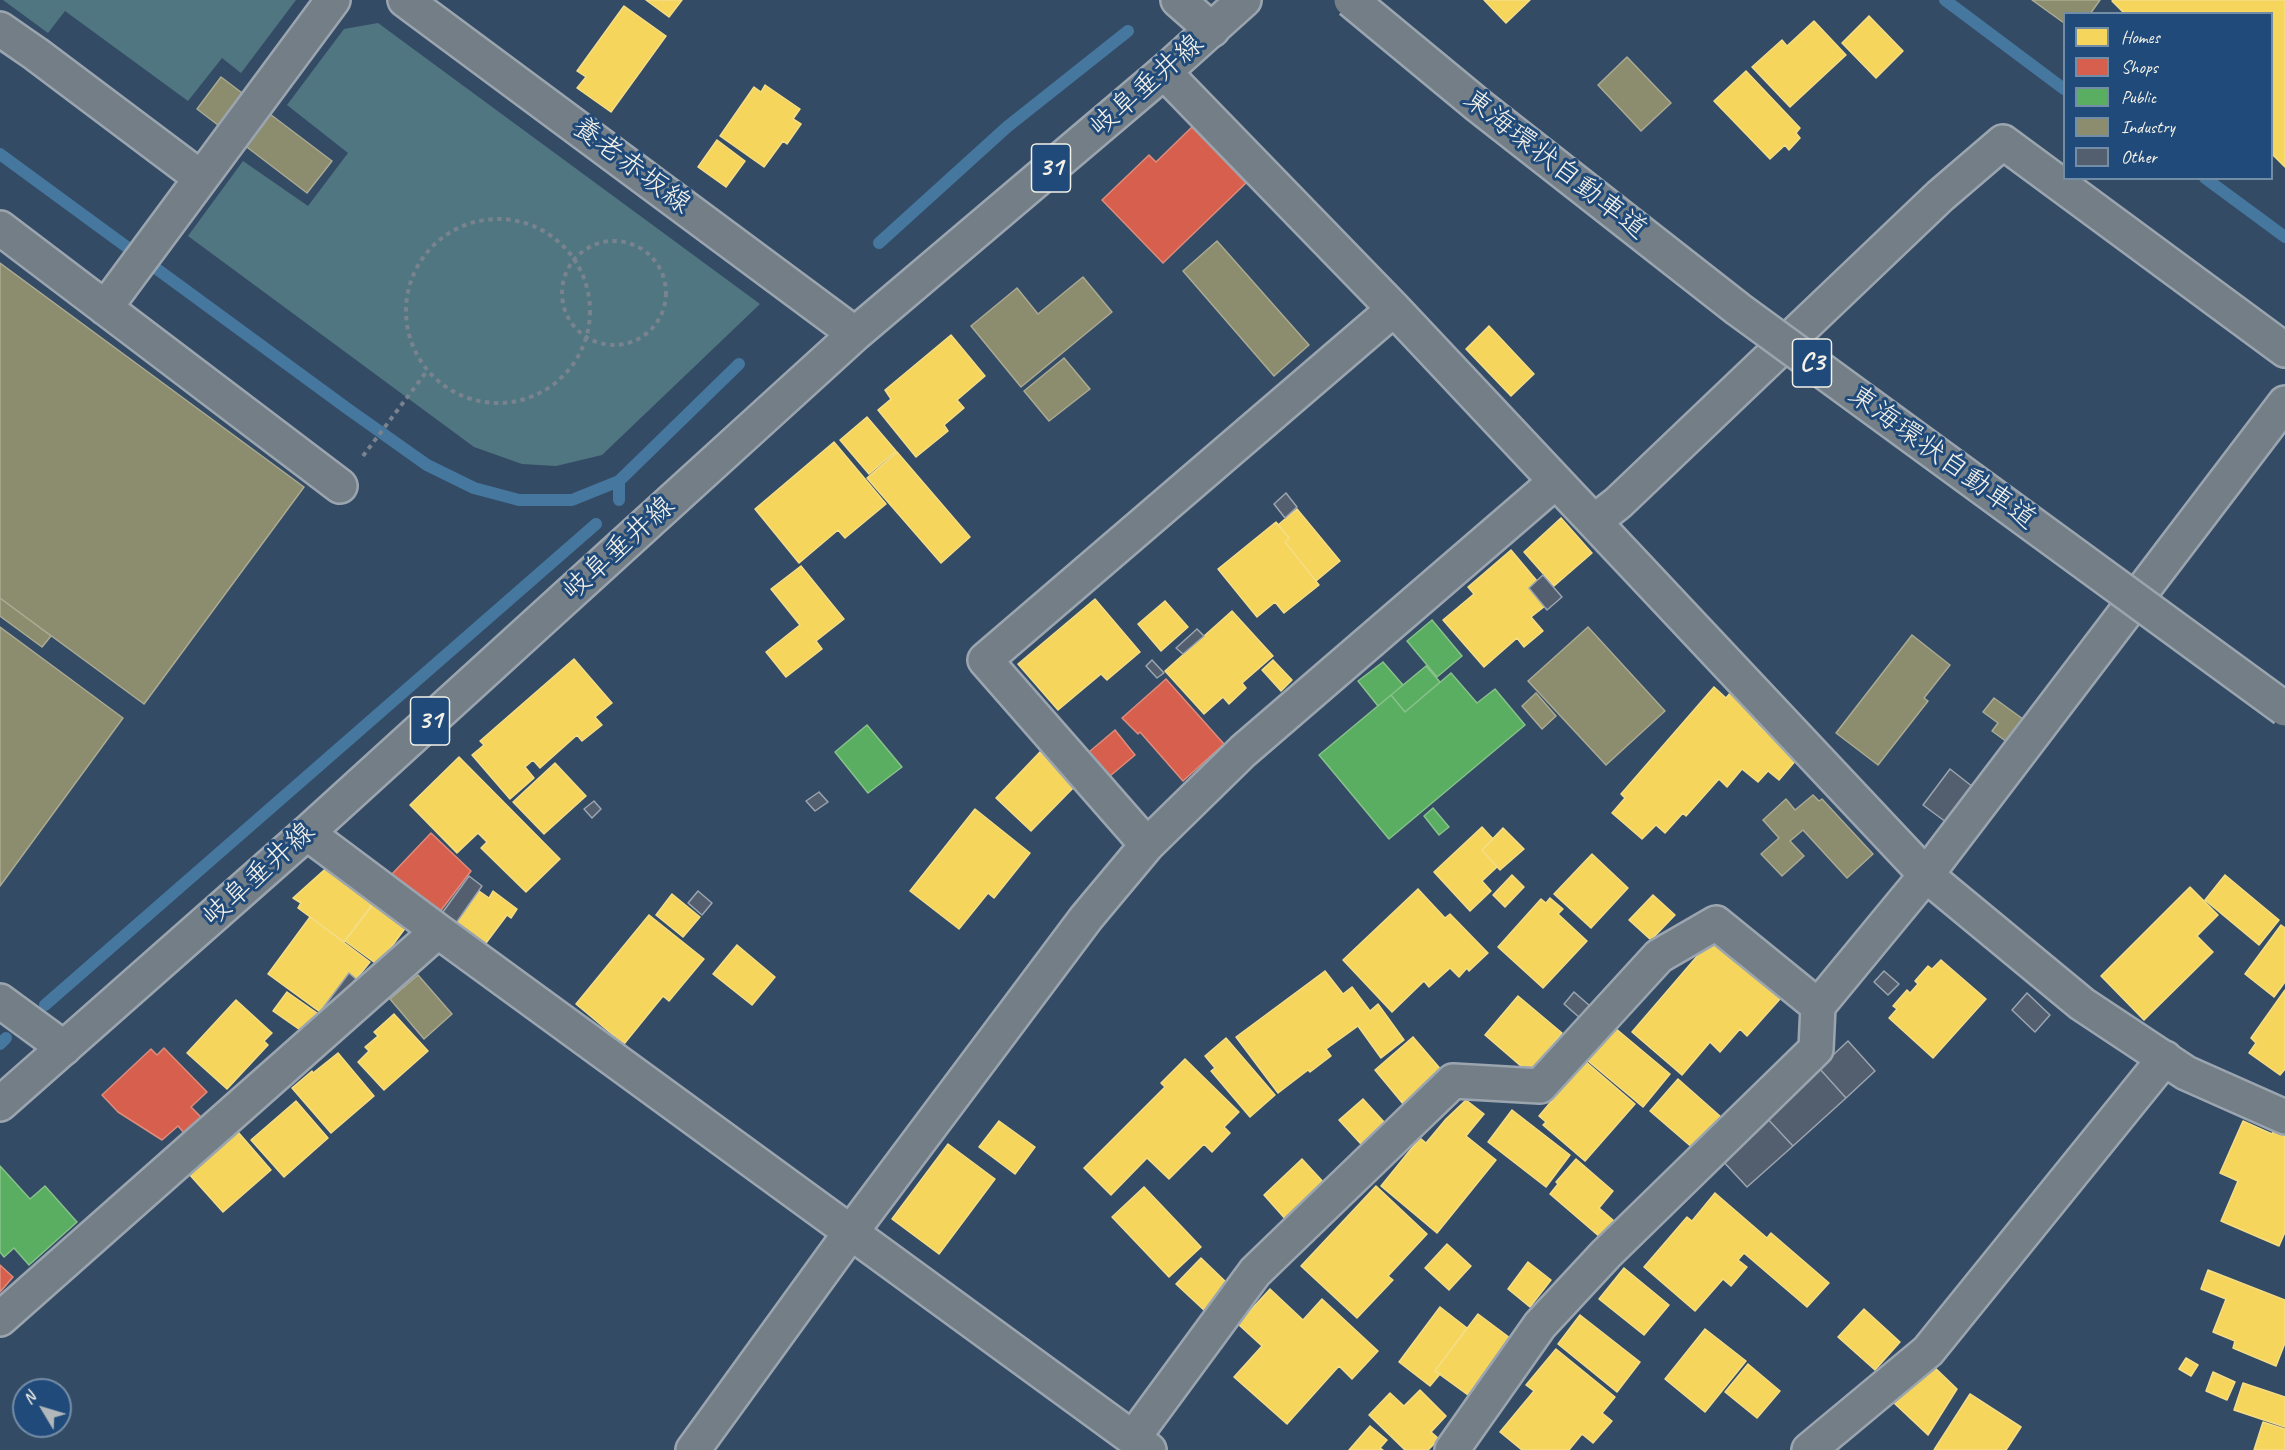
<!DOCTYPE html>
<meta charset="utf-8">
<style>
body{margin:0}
#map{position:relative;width:2285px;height:1450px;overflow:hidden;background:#344b65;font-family:Caveat,sans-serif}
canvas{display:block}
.legend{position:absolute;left:2063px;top:12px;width:210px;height:168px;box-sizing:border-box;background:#1f4a7a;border:2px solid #748da6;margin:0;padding:8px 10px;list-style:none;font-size:18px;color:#f4f1e8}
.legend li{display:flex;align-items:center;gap:12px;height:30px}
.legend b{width:30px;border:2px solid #748da6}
.north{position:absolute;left:12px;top:1378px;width:60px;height:60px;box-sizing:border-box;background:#1f4a7a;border:2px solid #748da6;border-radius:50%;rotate:308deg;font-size:16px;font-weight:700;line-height:24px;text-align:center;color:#f4f1e8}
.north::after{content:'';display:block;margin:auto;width:21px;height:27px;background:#b1b7ba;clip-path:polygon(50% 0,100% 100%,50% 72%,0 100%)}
</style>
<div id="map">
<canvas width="2285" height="1450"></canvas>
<ul class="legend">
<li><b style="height:16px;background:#f6d55c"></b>Homes</li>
<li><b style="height:16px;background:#d6604d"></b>Shops</li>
<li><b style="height:16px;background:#5aae61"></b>Public</li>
<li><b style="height:16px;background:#8c8c6e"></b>Industry</li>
<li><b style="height:16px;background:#535f6f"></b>Other</li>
</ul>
<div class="north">N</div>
</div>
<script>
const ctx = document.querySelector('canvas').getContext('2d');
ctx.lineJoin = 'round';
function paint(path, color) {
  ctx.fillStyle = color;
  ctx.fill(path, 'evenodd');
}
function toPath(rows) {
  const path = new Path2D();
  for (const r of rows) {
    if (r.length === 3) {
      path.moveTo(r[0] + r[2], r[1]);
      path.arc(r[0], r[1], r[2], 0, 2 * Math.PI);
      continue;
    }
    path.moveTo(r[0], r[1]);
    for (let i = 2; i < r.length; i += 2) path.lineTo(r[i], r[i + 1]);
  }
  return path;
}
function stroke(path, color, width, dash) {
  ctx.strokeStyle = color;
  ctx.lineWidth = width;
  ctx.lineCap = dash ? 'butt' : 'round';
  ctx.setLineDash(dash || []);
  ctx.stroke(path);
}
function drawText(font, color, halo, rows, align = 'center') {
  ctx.font = font + ' Caveat,"Klee One",sans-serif';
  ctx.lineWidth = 6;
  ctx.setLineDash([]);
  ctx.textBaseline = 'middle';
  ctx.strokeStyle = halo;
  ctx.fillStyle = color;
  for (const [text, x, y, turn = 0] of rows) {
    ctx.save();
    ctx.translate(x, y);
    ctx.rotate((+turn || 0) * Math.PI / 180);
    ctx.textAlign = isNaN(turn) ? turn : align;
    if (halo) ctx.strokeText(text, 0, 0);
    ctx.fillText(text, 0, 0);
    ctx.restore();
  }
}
paint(toPath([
 [3,0,296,0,241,73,222,58,188,101,65,11,48,33],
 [378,23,760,304,602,455,556,466,522,464,474,447,188,236,243,161,308,206,348,153,287,105,344,29]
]), '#507781');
const homes = toPath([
 [646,0,682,0,669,17,646,0],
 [1484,0,1530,0,1506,23,1484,0],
 [2113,0,2285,0,2285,167,2272,154,2272,14,2125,14,2112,1,2113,0],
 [624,6,666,36,611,112,577,88,586,77,577,71,624,6],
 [1869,16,1903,51,1876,78,1842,43,1869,16],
 [1814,21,1846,55,1790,107,1752,67,1782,40,1787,46,1814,21],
 [1746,71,1800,128,1796,133,1800,138,1789,150,1785,145,1770,159,1714,101,1746,71],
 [765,85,800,109,793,119,801,124,787,144,783,141,764,167,720,136,754,87,761,92,765,85],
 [717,140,745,161,726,187,698,167,717,140],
 [1489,326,1534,374,1511,396,1466,349,1489,326],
 [951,335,985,376,957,400,964,408,944,425,948,431,916,457,878,410,891,399,885,390,951,335],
 [867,417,896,451,869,474,840,440,867,417],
 [834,442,886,504,845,538,838,530,799,563,755,509,834,442],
 [897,452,970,537,941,563,867,478,897,452],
 [1297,509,1340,561,1316,581,1285,542,1289,538,1278,525,1297,509],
 [1561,518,1592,553,1554,586,1524,552,1561,518],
 [1276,522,1289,538,1285,542,1319,585,1284,613,1275,602,1257,617,1218,569,1276,522],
 [1511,550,1537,581,1529,588,1545,606,1531,617,1543,631,1524,647,1517,638,1484,667,1443,620,1474,594,1468,587,1511,550],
 [801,566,844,619,816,641,822,649,786,677,766,652,800,625,771,589,801,566],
 [1095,599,1140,652,1107,680,1101,674,1058,710,1018,664,1095,599],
 [1165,601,1188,627,1161,651,1138,624,1165,601],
 [1232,611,1273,656,1242,683,1246,688,1229,704,1223,697,1204,714,1165,671,1232,611],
 [574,659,612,703,595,717,602,725,582,741,577,735,540,768,533,760,525,767,534,778,510,799,472,755,484,745,480,741,574,659],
 [1273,660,1292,680,1281,691,1262,670,1273,660],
 [1714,687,1726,698,1731,692,1762,719,1757,724,1797,759,1779,780,1768,771,1758,782,1742,769,1727,787,1719,779,1686,816,1683,813,1665,833,1656,825,1642,839,1612,813,1625,798,1621,794,1714,687],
 [1040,752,1075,786,1031,831,996,798,1040,752],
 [459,757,560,859,526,892,481,848,487,842,478,833,457,853,410,805,459,757],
 [555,763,586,796,544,834,513,802,555,763],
 [975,809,1030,853,994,898,988,893,959,929,910,891,975,809],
 [1482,827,1493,839,1482,850,1497,867,1482,881,1491,891,1470,911,1434,872,1482,827],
 [1503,828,1524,849,1500,870,1482,850,1503,828],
 [1592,854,1628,888,1591,928,1554,894,1592,854],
 [332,863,377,898,344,942,298,908,301,903,293,898,332,863],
 [1512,875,1524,887,1505,907,1493,895,1512,875],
 [2225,875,2279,920,2259,945,2205,900,2225,875],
 [2190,887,2218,915,2197,936,2213,952,2144,1020,2101,976,2190,887],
 [1418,889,1445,918,1450,914,1488,953,1469,971,1467,968,1459,977,1450,968,1429,987,1424,981,1392,1012,1343,960,1418,889],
 [479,891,489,898,493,891,517,909,511,918,507,915,483,947,454,926,479,891],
 [672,894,700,917,683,937,656,915,672,894],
 [1653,895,1675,915,1651,940,1629,920,1653,895],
 [1550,898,1563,909,1558,914,1587,941,1543,988,1498,947,1541,899,1546,903,1550,898],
 [377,899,409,923,378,965,345,941,377,899],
 [649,915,704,959,669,1001,663,996,624,1044,576,1004,649,915],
 [310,917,370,962,356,979,349,973,320,1012,268,974,310,917],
 [2281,925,2285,928,2285,982,2274,997,2245,974,2281,925],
 [1711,940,1780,999,1747,1036,1740,1029,1720,1052,1710,1042,1682,1075,1632,1032,1711,940],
 [737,945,775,977,752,1005,713,974,737,945],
 [1941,960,1986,999,1933,1058,1889,1018,1897,1009,1893,1006,1907,990,1910,993,1918,984,1915,981,1928,966,1932,969,1941,960],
 [1325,971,1343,994,1352,987,1370,1011,1378,1004,1404,1040,1381,1058,1358,1026,1326,1049,1331,1056,1310,1072,1308,1070,1278,1093,1236,1037,1325,971],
 [2285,990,2285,1069,2280,1075,2249,1053,2256,1043,2251,1038,2285,990],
 [287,992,317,1013,303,1032,273,1011,287,992],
 [1518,996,1562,1033,1529,1073,1485,1035,1518,996],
 [236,1000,272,1033,264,1041,268,1045,227,1089,187,1053,236,1000],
 [394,1014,428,1051,384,1090,358,1062,369,1051,365,1047,378,1036,374,1032,394,1014],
 [1615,1028,1670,1074,1643,1107,1587,1060,1615,1028],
 [1413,1037,1443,1072,1404,1105,1375,1070,1413,1037],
 [1226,1038,1275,1095,1250,1117,1211,1071,1215,1068,1205,1056,1226,1038],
 [338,1053,374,1096,331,1133,292,1088,312,1071,313,1073,338,1053],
 [1185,1059,1239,1112,1224,1127,1230,1133,1212,1152,1204,1144,1169,1179,1147,1158,1111,1195,1084,1168,1165,1087,1161,1083,1185,1059],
 [1585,1061,1635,1104,1585,1161,1543,1125,1546,1122,1539,1116,1585,1061],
 [1678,1079,1721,1117,1694,1149,1650,1111,1678,1079],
 [1363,1099,1384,1122,1361,1144,1339,1120,1363,1099],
 [1466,1100,1484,1114,1466,1136,1496,1160,1437,1233,1381,1186,1420,1138,1426,1143,1446,1119,1466,1100],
 [296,1101,328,1138,284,1177,251,1140,296,1101],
 [1512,1110,1570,1155,1546,1187,1488,1142,1512,1110],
 [999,1121,1035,1147,1015,1174,979,1147,999,1121],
 [2243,1121,2272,1134,2276,1124,2285,1127,2285,1232,2279,1246,2221,1221,2238,1181,2220,1173,2243,1121],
 [238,1132,271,1170,223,1212,189,1174,238,1132],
 [948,1144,995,1179,939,1254,892,1219,948,1144],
 [1302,1159,1326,1185,1288,1222,1264,1195,1302,1159],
 [1576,1159,1613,1191,1599,1208,1614,1221,1600,1237,1550,1194,1558,1184,1556,1182,1576,1159],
 [1376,1186,1427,1234,1388,1276,1393,1280,1357,1318,1301,1266,1376,1186],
 [1144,1187,1201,1247,1169,1277,1112,1217,1144,1187],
 [1715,1193,1767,1238,1771,1233,1829,1283,1807,1307,1744,1253,1738,1260,1747,1267,1731,1286,1723,1279,1695,1311,1644,1267,1687,1217,1692,1221,1715,1193],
 [1447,1244,1471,1266,1449,1290,1425,1268,1447,1244],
 [1201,1258,1229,1285,1205,1311,1176,1284,1201,1258],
 [1528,1262,1551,1280,1530,1307,1508,1289,1528,1262],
 [1624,1268,1669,1305,1644,1335,1599,1299,1624,1268],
 [2208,1270,2285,1300,2285,1343,2276,1366,2233,1348,2235,1341,2213,1332,2226,1299,2201,1289,2208,1270],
 [1270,1289,1303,1320,1322,1299,1378,1351,1352,1379,1339,1366,1287,1424,1234,1377,1262,1346,1238,1324,1270,1289],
 [1440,1307,1467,1328,1435,1371,1440,1374,1430,1386,1399,1362,1440,1307],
 [1864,1309,1900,1342,1875,1370,1838,1337,1864,1309],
 [1478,1314,1510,1338,1468,1395,1435,1371,1478,1314],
 [1580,1315,1640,1362,1617,1392,1558,1344,1580,1315],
 [1705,1329,1746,1361,1705,1412,1665,1379,1705,1329],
 [1556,1349,1615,1397,1602,1413,1612,1421,1593,1443,1582,1434,1569,1450,1522,1450,1500,1432,1534,1391,1526,1385,1556,1349],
 [2186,1358,2198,1365,2191,1376,2179,1369,2186,1358],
 [1930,1363,1957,1389,1928,1435,1893,1402,1930,1363],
 [1748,1364,1780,1391,1757,1418,1725,1392,1748,1364],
 [2213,1372,2235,1382,2227,1400,2206,1391,2213,1372],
 [2243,1383,2285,1397,2285,1427,2234,1410,2243,1383],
 [1420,1390,1446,1416,1431,1432,1439,1439,1428,1450,1405,1450,1369,1415,1390,1393,1404,1406,1420,1390],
 [1970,1394,2021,1427,2006,1450,1934,1450,1970,1394],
 [2263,1422,2285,1429,2285,1450,2254,1450,2263,1422],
 [1370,1426,1387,1440,1380,1448,1383,1450,1349,1450,1370,1426]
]);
paint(homes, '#f6d55c');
stroke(homes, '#f5dd86', 1.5);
const shops = toPath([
 [1192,127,1246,183,1163,263,1102,200,1149,155,1156,162,1192,127],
 [1166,679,1224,744,1183,781,1140,732,1138,734,1122,718,1166,679],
 [1115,730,1135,755,1110,776,1089,752,1115,730],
 [431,833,471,871,439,913,424,904,392,874,431,833],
 [164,1048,207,1092,191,1107,203,1119,186,1135,178,1126,162,1140,118,1112,102,1095,151,1049,157,1055,164,1048],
 [0,1265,13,1277,0,1292,0,1265]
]);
paint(shops, '#d6604d');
stroke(shops, '#df8c7c', 1.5);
const public = toPath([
 [1432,620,1462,656,1437,677,1407,641,1432,620],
 [1383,662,1403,685,1378,706,1358,681,1383,662],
 [1426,666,1440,682,1405,712,1391,695,1426,666],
 [1451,673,1477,703,1495,689,1525,725,1389,839,1319,755,1391,695,1405,712,1451,673],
 [867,725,902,767,868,793,835,752,867,725],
 [1433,808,1449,827,1439,835,1424,816,1433,808],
 [0,1166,30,1199,45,1186,77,1222,29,1265,14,1248,4,1257,0,1252,0,1166]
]);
paint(public, '#5aae61');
stroke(public, '#88c28a', 1.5);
const industry = toPath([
 [2032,0,2100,0,2090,14,2064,14,2064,23,2032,0],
 [1627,57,1671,103,1641,131,1598,85,1627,57],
 [221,77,332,161,307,193,197,109,221,77],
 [1217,241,1309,345,1274,376,1183,271,1217,241],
 [0,263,304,487,144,704,0,598,0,263],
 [1083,277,1112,312,1021,387,971,326,1017,288,1038,314,1083,277],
 [1064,358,1090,389,1049,421,1024,391,1064,358],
 [0,598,51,636,42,647,0,616,0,598],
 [0,627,123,718,0,886,0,627],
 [1588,627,1665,711,1606,765,1528,681,1588,627],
 [1912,635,1950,665,1924,698,1928,701,1878,765,1836,733,1912,635],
 [1536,693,1556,716,1542,729,1522,706,1536,693],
 [1994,698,2023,719,2007,742,1992,731,1998,723,1983,712,1994,698],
 [1813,795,1819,801,1822,799,1873,854,1847,878,1803,830,1790,841,1804,856,1782,876,1761,854,1779,838,1763,820,1786,799,1795,810,1813,795],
 [418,975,452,1014,424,1039,390,999,418,975]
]);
paint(industry, '#8c8c6e');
stroke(industry, '#abaa93', 1.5);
stroke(toPath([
 [1945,0,2064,89],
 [0,154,348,409,427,465,474,488,519,500,572,500,619,481,739,364],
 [2205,178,2285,237],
 [879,243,1007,127,1128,31],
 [619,481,619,500],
 [45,1005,596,524],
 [0,1044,6,1038]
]), '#46779f', 12);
const building = toPath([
 [1286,493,1297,507,1285,518,1274,504,1286,493],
 [1543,575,1562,597,1547,610,1529,588,1543,575],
 [1197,629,1204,636,1183,654,1176,648,1197,629],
 [1152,660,1164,673,1157,678,1146,666,1152,660],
 [1950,769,1973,787,1946,822,1923,805,1950,769],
 [819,792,828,802,815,811,806,801,819,792],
 [594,801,601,809,592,818,584,809,594,801],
 [469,876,482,886,454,926,440,916,469,876],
 [698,891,712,903,702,915,688,903,698,891],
 [1884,971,1899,984,1888,995,1874,982,1884,971],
 [349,973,356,979,323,1014,320,1012,349,973],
 [1574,992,1590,1006,1580,1018,1564,1004,1574,992],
 [2027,993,2050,1015,2035,1032,2012,1010,2027,993],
 [1848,1041,1875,1071,1846,1098,1819,1068,1848,1041],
 [1819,1068,1846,1098,1793,1146,1765,1116,1819,1068],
 [1765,1116,1793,1146,1747,1187,1721,1159,1765,1116]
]);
paint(building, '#535f6f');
stroke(building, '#9ba5af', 1.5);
const minor = toPath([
 [1178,0,1212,30],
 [0,29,36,54,201,178],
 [1164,72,1394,309,1926,875,2082,1004,2186,1073,2285,1117],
 [0,228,340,486],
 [105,308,333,0],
 [1595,521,1618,503,1940,196,2003,142,2285,350],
 [307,833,438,931,1149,1450],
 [1147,845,985,660,1394,309],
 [0,1001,64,1048],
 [0,1319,438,931],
 [1133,1438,1255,1272,1453,1081,1540,1086,1659,956,1716,923,1818,1006],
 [693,1450,851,1232,1086,918,1147,845,1243,751,1555,482],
 [1452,1450,1540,1325,1606,1254,1816,1049,1818,1006,1926,875,2285,403],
 [1809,1450,1928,1351,2165,1058]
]);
const major = toPath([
 [405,0,855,334],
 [0,1104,307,833,855,334,1164,72,1244,0]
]);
stroke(minor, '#9ba5af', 38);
stroke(major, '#9ba5af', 38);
stroke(toPath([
 [498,311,92],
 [614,293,52],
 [363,456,427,371]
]), '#78838f', 4, [4.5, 4.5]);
stroke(minor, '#737e87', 33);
stroke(major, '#737e87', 33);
const highwayBridge = toPath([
 [1351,0,1479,106,1738,309,2285,709]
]);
stroke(highwayBridge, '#9ba5af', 38, []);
stroke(highwayBridge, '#737e87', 33);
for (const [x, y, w] of [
 [1051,168,39],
 [1812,363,39],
 [430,721,39]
]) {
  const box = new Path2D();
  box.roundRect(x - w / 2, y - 24, w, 48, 4.5);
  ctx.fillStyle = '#1f4a7a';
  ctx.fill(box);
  stroke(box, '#f4f1e8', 1.5);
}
drawText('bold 27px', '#f4f1e8', null, [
 ["31",1051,168],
 ["C3",1812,363],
 ["31",430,721]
]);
drawText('28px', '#f4f1e8', '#1f4a7a', [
 ["岐阜垂井線",1147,86,-41],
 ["東海環状自動車道",1555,165,38],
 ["養老赤坂線",631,166,37],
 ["東海環状自動車道",1942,458,36],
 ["岐阜垂井線",619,549,-42],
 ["岐阜垂井線",259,875,-42]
]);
</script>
